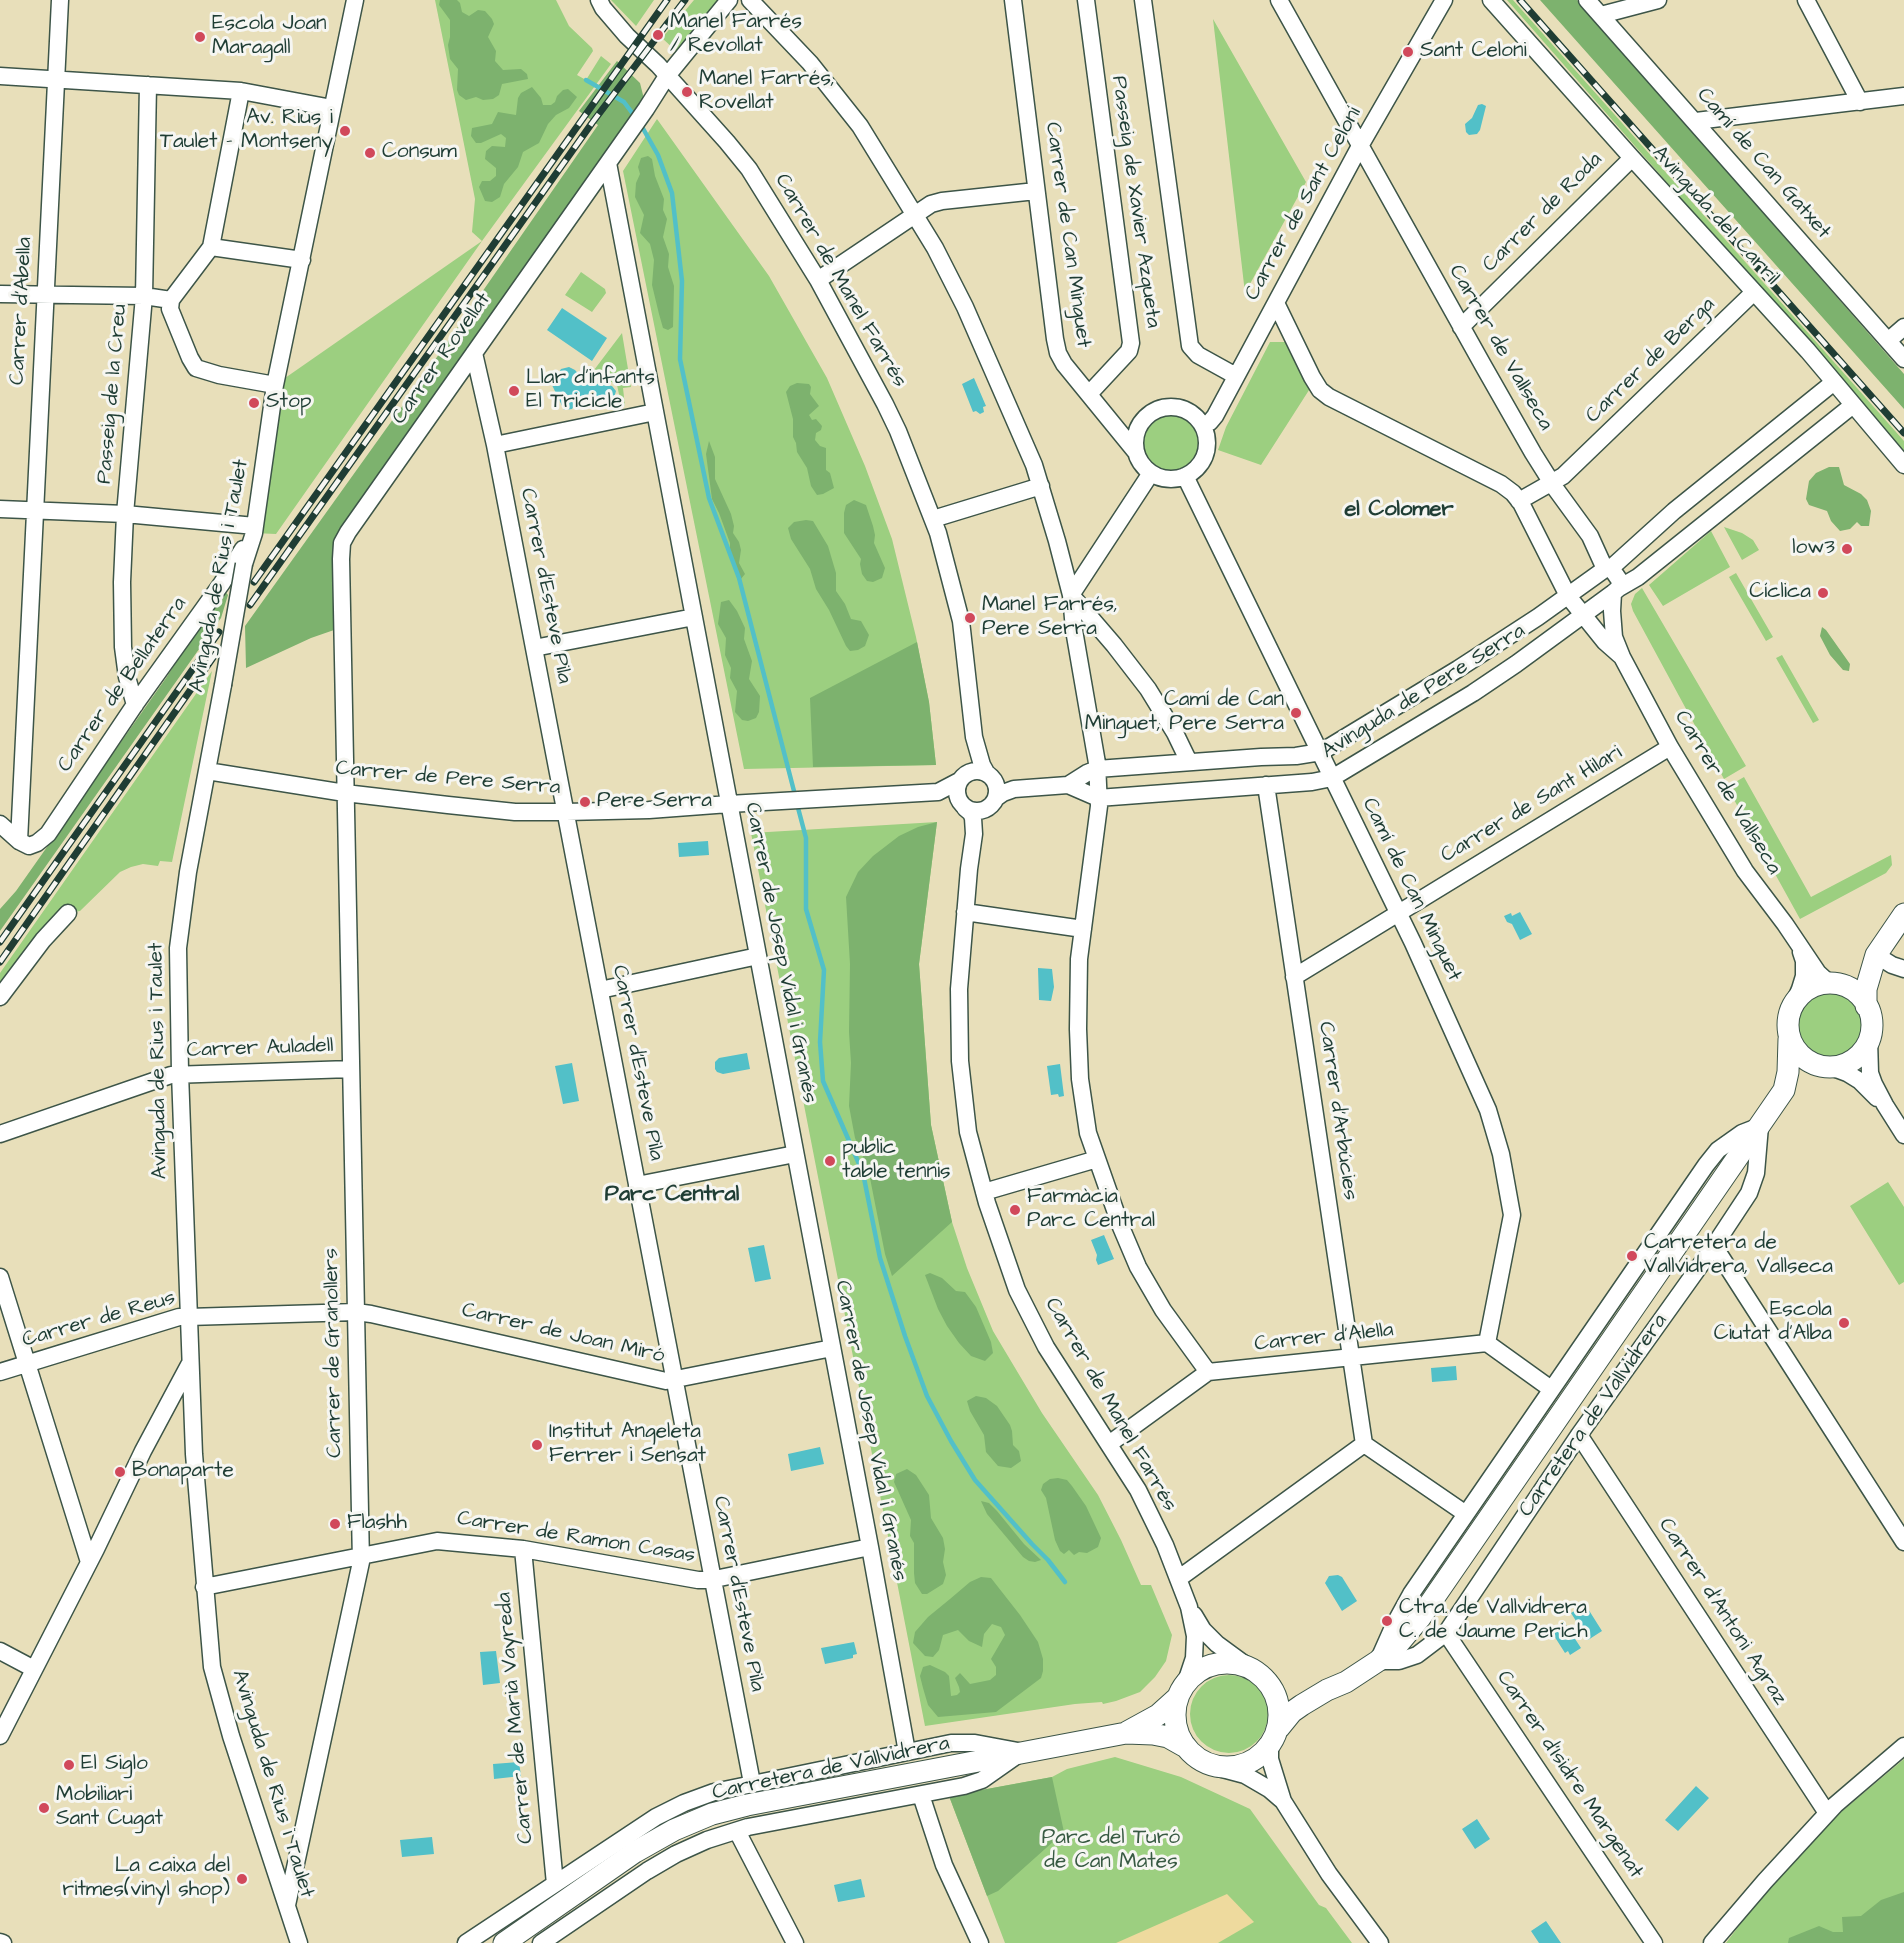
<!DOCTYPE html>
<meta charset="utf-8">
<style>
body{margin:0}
canvas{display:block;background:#e8dfba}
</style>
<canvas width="1904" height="1943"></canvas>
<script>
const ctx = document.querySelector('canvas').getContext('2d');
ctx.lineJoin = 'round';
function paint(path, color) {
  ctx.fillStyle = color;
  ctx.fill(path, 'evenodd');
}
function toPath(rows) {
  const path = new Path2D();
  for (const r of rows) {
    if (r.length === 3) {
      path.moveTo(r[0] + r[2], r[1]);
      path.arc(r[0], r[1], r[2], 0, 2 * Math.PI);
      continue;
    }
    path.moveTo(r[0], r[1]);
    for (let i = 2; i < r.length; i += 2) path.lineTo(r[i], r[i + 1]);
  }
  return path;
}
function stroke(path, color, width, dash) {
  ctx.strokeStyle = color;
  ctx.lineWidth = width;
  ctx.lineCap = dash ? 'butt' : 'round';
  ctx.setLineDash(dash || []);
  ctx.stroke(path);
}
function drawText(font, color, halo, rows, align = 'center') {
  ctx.font = font + ' "Architects Daughter",sans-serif';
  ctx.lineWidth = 6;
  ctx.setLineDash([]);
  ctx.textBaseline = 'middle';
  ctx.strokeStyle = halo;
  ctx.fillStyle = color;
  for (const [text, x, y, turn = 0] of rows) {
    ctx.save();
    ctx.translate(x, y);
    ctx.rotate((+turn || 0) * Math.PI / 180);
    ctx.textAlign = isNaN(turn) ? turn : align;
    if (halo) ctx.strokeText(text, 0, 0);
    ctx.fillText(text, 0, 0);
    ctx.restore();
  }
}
paint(toPath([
 [435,0,556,0,569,26,592,48,593,51,577,75,586,80,601,56,611,64,482,241,276,534,254,533,275,385,482,241,472,232,475,199],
 [611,0,654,0,636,26],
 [694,0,719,0,681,51,676,51,662,38],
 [1507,0,1513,0,1904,441,1904,453],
 [1213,19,1306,182,1245,293],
 [657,119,769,276,827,378,865,466,892,539,916,637,929,702,936,765,744,769,623,171],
 [581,272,605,289,606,293,592,312,565,295],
 [622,333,631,387,623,388,625,406,613,409,620,399,617,385,606,379,600,380,591,374],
 [1270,342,1285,342,1311,387,1261,465,1218,450,1226,427],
 [1170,443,28],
 [1724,527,1742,533,1753,540,1759,550,1742,560],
 [1711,531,1730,567,1663,606,1649,585],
 [1736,573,1773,637,1766,641,1729,577],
 [1642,588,1746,766,1724,779,1633,611,1631,604,1635,594],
 [1782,655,1819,720,1813,723,1776,658],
 [212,671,172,862,160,861,158,866,143,864,131,867,120,872,80,911,68,913,10,983,0,982,0,973],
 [1744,777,1811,897,1891,855,1892,865,1886,873,1800,919,1727,787],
 [937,822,919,964,931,1125,952,1222,967,1268,993,1331,1042,1413,1098,1495,1121,1540,1141,1585,1151,1585,1172,1635,1166,1661,1155,1677,1140,1692,1116,1701,1103,1704,1102,1702,1075,1704,925,1726,751,833],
 [1830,1025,32],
 [1888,1182,1904,1207,1904,1282,1899,1285,1850,1206],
 [1229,1714,39],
 [1115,1757,1181,1777,1250,1809,1319,1905,1326,1908,1352,1943,1005,1943,949,1796,1052,1777,1067,1769],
 [1904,1759,1904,1943,1726,1943,1757,1902,1821,1829]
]), '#9ccf80');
paint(toPath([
 [440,0,457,0,460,3,462,12,469,16,478,10,485,11,492,19,494,24,488,37,496,51,495,61,503,70,521,69,527,74,528,79,502,84,499,95,493,99,483,100,476,97,466,100,459,95,457,90,458,69,450,59,448,45,450,37,450,20,439,5],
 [1540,0,1577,0,1904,374,1904,409],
 [617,61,640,83,645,103,334,543,334,630,311,638,246,668,245,626,421,380,598,125,579,111],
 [532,87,541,98,543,105,551,105,555,102,557,96,563,90,568,89,577,97,569,108,556,115,548,124,539,143,523,152,518,167,504,184,500,197,492,202,485,201,479,187,482,181,490,181,496,176,496,168,485,159,486,151,492,146,505,147,506,138,501,134,481,143,476,143,471,136,472,128,492,124,498,112,516,115,518,98,521,93],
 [648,156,652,159,655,176,664,199,663,210,667,219,663,237,669,254,668,267,674,286,673,327,668,330,663,328,659,314,652,285,654,260,650,244,640,233,644,215,635,197,636,183,640,174,638,167,641,158],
 [797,383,809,384,811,387,810,394,819,406,809,415,812,420,816,419,822,426,821,430,816,433,815,440,820,446,826,448,826,470,830,473,834,488,823,494,817,495,811,486,807,468,797,452,796,443,793,437,793,419,786,392,790,386],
 [709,441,715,457,715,479,731,514,734,526,733,533,739,542,741,550,739,563,745,574,740,580,730,553,730,543,719,513,712,499,706,454],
 [1829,467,1839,467,1844,485,1861,494,1867,500,1871,511,1869,526,1861,526,1857,522,1850,529,1840,531,1831,521,1827,511,1809,505,1806,499,1809,481,1816,473],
 [854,500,866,505,873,526,875,535,874,543,885,568,882,578,873,582,867,581,862,574,860,564,861,559,844,533,844,513,846,505],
 [806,520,813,521,828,546,836,573,836,591,845,604,851,619,861,621,869,635,865,646,858,650,850,651,846,646,829,610,816,589,810,569,791,539,788,528,794,522],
 [223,589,228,595,221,618,0,931,0,909,16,891,166,678],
 [729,600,737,611,745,628,744,639,752,661,749,679,760,696,759,712,756,718,748,721,742,720,735,712,737,691,730,678,731,668,725,655,726,638,718,624,721,602],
 [1822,627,1826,630,1850,664,1849,671,1843,670,1830,655,1820,636],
 [917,642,929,702,936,765,813,767,810,698],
 [937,822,919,964,931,1125,952,1222,892,1276,885,1254,868,1168,855,1138,849,1106,851,1063,849,1032,850,964,846,897,858,872,873,856,899,836,918,827],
 [930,1273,942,1278,956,1291,965,1292,976,1307,991,1342,993,1353,985,1361,971,1356,959,1343,947,1326,938,1309,925,1275],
 [976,1396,986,1398,997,1406,1010,1425,1012,1431,1013,1445,1019,1451,1021,1461,1011,1468,998,1466,986,1452,984,1435,970,1411,967,1401],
 [907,1469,916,1475,929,1495,931,1518,943,1538,945,1549,943,1562,946,1575,943,1584,927,1594,922,1594,915,1583,914,1573,914,1543,910,1536,911,1520,894,1482,896,1474],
 [1058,1478,1067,1480,1072,1486,1086,1506,1101,1538,1098,1547,1087,1553,1079,1552,1074,1555,1069,1550,1064,1554,1060,1551,1055,1540,1046,1498,1041,1490,1043,1484,1050,1479],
 [981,1501,989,1503,997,1511,1024,1544,1041,1560,1035,1562,1029,1561,1023,1557,987,1514],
 [981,1577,991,1578,1020,1615,1038,1642,1043,1659,1043,1671,1041,1678,996,1712,938,1717,928,1705,923,1688,920,1676,923,1667,930,1665,945,1672,949,1676,951,1696,957,1695,960,1692,959,1687,955,1678,960,1673,970,1684,990,1680,996,1675,996,1667,991,1659,1005,1635,1001,1627,992,1624,984,1634,982,1647,969,1641,958,1630,943,1635,939,1650,933,1657,925,1656,913,1643,915,1632,928,1617,950,1599,970,1582],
 [1052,1777,1064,1832,998,1891,987,1896,949,1796],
 [1904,1892,1904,1943,1788,1943,1789,1938,1819,1926,1833,1932,1843,1932,1842,1917,1861,1916,1881,1900]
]), '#7db26e');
paint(toPath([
 [1227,1894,1254,1922,1218,1943,1116,1943]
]), '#eeda9e');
paint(toPath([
 [1482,104,1486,106,1480,130,1477,134,1469,135,1466,132,1465,124,1472,118,1478,105],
 [562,308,607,338,592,361,547,330],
 [569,367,575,370,585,382,612,386,616,391,614,398,611,403,600,403,594,391,590,391,588,395,576,402,572,409,564,410,552,385,561,369],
 [974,378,986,406,983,407,984,412,980,414,976,411,973,412,962,384],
 [708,841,709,855,679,857,678,843],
 [1520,912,1532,934,1520,940,1512,924,1507,922,1504,916,1511,913,1512,916],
 [1038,968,1052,969,1054,987,1051,1001,1039,1000],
 [747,1053,750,1069,723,1074,717,1072,715,1069,715,1062,719,1058],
 [572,1063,579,1101,563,1104,555,1066],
 [1060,1064,1064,1096,1059,1097,1058,1094,1051,1095,1047,1066],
 [1104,1235,1114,1259,1098,1265,1096,1260,1097,1255,1091,1240],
 [764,1245,771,1279,755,1282,748,1248],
 [1456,1366,1457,1380,1432,1382,1431,1368],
 [820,1447,824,1464,791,1471,788,1454],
 [1338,1575,1342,1577,1357,1601,1342,1611,1325,1583,1329,1576],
 [1585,1604,1602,1631,1588,1640,1571,1613],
 [1564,1622,1581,1648,1570,1655,1568,1651,1565,1653,1551,1631],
 [854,1642,857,1654,853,1655,853,1658,825,1664,821,1648],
 [496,1651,500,1683,483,1685,480,1652],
 [519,1762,521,1776,494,1779,493,1764],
 [1696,1786,1709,1798,1678,1831,1665,1820],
 [1477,1819,1490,1839,1475,1849,1462,1829],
 [432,1837,434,1854,402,1857,400,1840],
 [861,1879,865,1897,838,1902,834,1885],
 [1546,1921,1561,1943,1539,1943,1531,1931]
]), '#52c0c8');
stroke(toPath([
 [586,80,624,102,636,118],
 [641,125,658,155,672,193,682,281,680,359,709,498,739,578,795,795],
 [797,804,806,838,806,909,824,970,820,1042,823,1081,863,1173,880,1258,905,1336,927,1396,951,1441,975,1480,1032,1544,1048,1560,1065,1582]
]), '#52c0c8', 4.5);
const minor = toPath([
 [599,0,603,8,627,36,658,65,727,142,749,169,818,280,885,404,898,431,938,533,961,621,974,737,982,765,987,774],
 [750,0,810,63,860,126,900,191,935,248,965,307,1034,465,1057,541,1071,595,1074,630,1097,763,1099,806,1079,959,1078,1029,1080,1079,1088,1133,1121,1227,1138,1267,1163,1310,1208,1372],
 [1013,0,1055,339,1058,353,1064,364,1135,451],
 [1086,0,1131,343,1129,351,1089,394],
 [1143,0,1190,346,1198,355,1236,376],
 [1279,0,1484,367,1533,453,1555,488,1590,536,1605,569],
 [1491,0,1632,158,1808,351,1904,465],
 [1587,0,1904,359],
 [1806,0,1860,102],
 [1601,15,1658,0],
 [0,76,241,91,332,108],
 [1696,121,1904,96],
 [608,163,870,1547,907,1752],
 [211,247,241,91],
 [818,280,931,204,942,201,1036,191],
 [0,294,144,296,171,300],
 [1276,303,1312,377,1320,390,1329,397,1501,484,1513,493,1521,503,1568,596,1605,642,1622,657],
 [1461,327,1632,158],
 [1889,340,1904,327],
 [474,353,495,445,752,1783],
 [275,385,219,375,196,368,190,358,170,309,171,300,211,247,302,260],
 [1171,443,36],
 [1202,425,1210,422,1215,416,1360,146,1444,0],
 [495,445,655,412],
 [1151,473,1071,595,1114,645,1148,689,1175,733,1189,762],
 [1185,476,1413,943,1488,1110,1501,1154,1512,1215,1487,1343],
 [1519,501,1563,476,1754,292],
 [0,509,125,514,255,526],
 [933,519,1041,486],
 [244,564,254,533,275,385,355,0],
 [1611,568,1674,511,1834,382],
 [1619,588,1638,577,1853,405],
 [1613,593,1612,611,1614,637,1622,657,1670,747,1745,871,1785,924,1818,973,1829,983],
 [534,648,694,617],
 [223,685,188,872,178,948,180,1073,194,1454,212,1667,231,1736,299,1943],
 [135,705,127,677,123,647,122,582,125,514,144,296,148,85],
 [977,791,20],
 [207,771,345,793,448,805,515,812,566,812,649,810,729,804,938,792,959,781],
 [1068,785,1087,773,1097,769,1261,757,1296,756,1321,752,1458,669,1538,617,1605,569],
 [1266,785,1364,1444],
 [996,798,1003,793,1014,789,1068,785,1098,798,1312,782,1332,778,1473,693,1516,664,1613,593,1619,588,1620,581,1611,568,1605,569],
 [965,808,971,813,973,818,974,834,969,869,959,989,960,1061,968,1132,987,1203,1017,1290,1046,1347,1138,1490,1165,1545,1189,1607,1195,1636,1194,1658,1186,1682],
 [0,824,19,841,29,846,37,843,48,834,136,703,222,583,243,549],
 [19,841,60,0],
 [965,912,1083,929],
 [1876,955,1892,965,1904,969],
 [1294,977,1670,747],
 [600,990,758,956],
 [0,997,43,940,68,913],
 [1795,1001,1800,989,1804,976,1804,961,1801,952],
 [1869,1040,1870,1073,1874,1084,1885,1105,1904,1135],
 [1831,1067,1847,1073,1860,1081,1877,1098],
 [1760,1126,1756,1173,1749,1193,1714,1246,1579,1435,1446,1633,1417,1655,1399,1661,1378,1661,1394,1625,1411,1594,1706,1165,1718,1150,1742,1133,1760,1126],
 [0,1134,171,1075,351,1069],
 [637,1185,795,1154],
 [984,1192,1097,1159],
 [1714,1246,1904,1542],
 [0,1277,89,1562],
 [0,1372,179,1317,188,1317,356,1312,371,1314,666,1381,832,1348],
 [1579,1435,1827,1813],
 [1109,1444,1208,1372,1487,1343,1551,1389],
 [1364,1444,1466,1514],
 [523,1549,555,1884],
 [1178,1579,1364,1444],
 [204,1587,437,1541,523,1549,698,1580,710,1580,870,1547],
 [1194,1615,1203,1630,1217,1644,1247,1666],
 [1446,1633,1654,1943],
 [0,1651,34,1669],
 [0,1736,96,1549,143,1451,189,1365],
 [1270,1746,1270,1759,1283,1801,1329,1874,1380,1943],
 [1215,1767,1245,1775,1269,1789,1283,1801],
 [921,1795,944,1865,980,1943],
 [737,1831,795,1943],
 [287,1905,361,1562,341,559,342,543,348,532,646,109,667,76,729,0],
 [0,1942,3,1943],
 [466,1943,656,1817,684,1803,714,1792,951,1743,975,1743,1018,1751],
 [541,1943,647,1871,676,1854,707,1840,748,1827,964,1786,982,1780,1019,1754],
 [1712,1943,1765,1881,1835,1805,1904,1746]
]);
const major = toPath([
 [1830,1025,42],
 [1866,1006,1866,989,1876,955,1904,914],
 [1227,1715,52],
 [1279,1728,1292,1712,1302,1705,1327,1690,1346,1682,1378,1661,1399,1643,1420,1618,1784,1090,1788,1072,1789,1039],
 [1127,1732,1158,1715,1178,1697],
 [504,1943,635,1852,674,1830,712,1814,747,1805,1126,1733,1153,1734,1168,1737,1184,1746]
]);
stroke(minor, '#3d5548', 19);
stroke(major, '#3d5548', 23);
stroke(minor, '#fff', 16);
stroke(major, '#fff', 21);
const rail = toPath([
 [1520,0,1904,433],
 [254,582,667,0],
 [250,605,592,123,685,0],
 [0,942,219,632],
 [0,962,217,652]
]);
stroke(rail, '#1f3d34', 7);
stroke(rail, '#f6f6f2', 4.5, [14]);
const minorBridge = toPath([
 [223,685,244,564]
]);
stroke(minorBridge, '#3d5548', 19, []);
stroke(minorBridge, '#fff', 16);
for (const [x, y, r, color] of [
 [658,35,6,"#d1495b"],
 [200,37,6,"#d1495b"],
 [1408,52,6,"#d1495b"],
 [687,92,6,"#d1495b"],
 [345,131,6,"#d1495b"],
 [370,153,6,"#d1495b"],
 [514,391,6,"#d1495b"],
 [254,403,6,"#d1495b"],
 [1847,549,6,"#d1495b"],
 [1823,593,6,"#d1495b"],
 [970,618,6,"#d1495b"],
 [1296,713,6,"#d1495b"],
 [585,802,6,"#d1495b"],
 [830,1161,6,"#d1495b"],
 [1015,1210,6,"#d1495b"],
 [1632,1256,6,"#d1495b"],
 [1844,1323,6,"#d1495b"],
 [537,1445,6,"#d1495b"],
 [120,1472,6,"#d1495b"],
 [335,1524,6,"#d1495b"],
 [1387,1621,6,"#d1495b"],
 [69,1765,6,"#d1495b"],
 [44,1808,6,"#d1495b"],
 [242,1879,6,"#d1495b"]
]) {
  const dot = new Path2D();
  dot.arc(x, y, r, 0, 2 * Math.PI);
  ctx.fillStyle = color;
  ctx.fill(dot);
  stroke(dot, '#f6f6f2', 2);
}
drawText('21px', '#1f3d34', '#f6f6f2', [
 ["Manel Farrés",670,23],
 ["/ Revollat",670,47],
 ["Escola Joan",212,25],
 ["Maragall",212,49],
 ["Sant Celoni",1420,52],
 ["Manel Farrés,",699,80],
 ["Rovellat",699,104],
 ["Av. Rius i",333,119,"right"],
 ["Taulet - Montseny",333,143,"right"],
 ["Consum",382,153],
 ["Llar d'infants",526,379],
 ["El Tricicle",526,403],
 ["Stop",266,403],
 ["low3",1835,549,"right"],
 ["Cíclica",1811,593,"right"],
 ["Manel Farrés,",982,606],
 ["Pere Serra",982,630],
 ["Camí de Can",1284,701,"right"],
 ["Minguet, Pere Serra",1284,725,"right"],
 ["Pere Serra",597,802],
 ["public",842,1149],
 ["table tennis",842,1173],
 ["Farmàcia",1027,1198],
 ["Parc Central",1027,1222],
 ["Carretera de",1644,1244],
 ["Vallvidrera, Vallseca",1644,1268],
 ["Escola",1832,1311,"right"],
 ["Ciutat d'Alba",1832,1335,"right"],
 ["Institut Angeleta",549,1433],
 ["Ferrer i Sensat",549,1457],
 ["Bonaparte",132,1472],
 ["Flashh",347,1524],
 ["Ctra. de Vallvidrera",1399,1609],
 ["C. de Jaume Perich",1399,1633],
 ["El Siglo",81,1765],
 ["Mobiliari",56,1796],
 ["Sant Cugat",56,1820],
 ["La caixa del",230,1867,"right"],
 ["ritmes(vinyl shop)",230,1891,"right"]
], 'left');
drawText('21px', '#1f3d34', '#f6f6f2', [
 ["Camí de Can Gatxet",1763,164,49],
 ["Passeig de Xavier Azqueta",1135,202,82],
 ["Carrer de Sant Celoni",1304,204,-61],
 ["Carrer de Roda",1543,213,-45],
 ["Avinguda del Carril",1715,216,48],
 ["Carrer de Can Minguet",1067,235,82],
 ["Carrer de Manel Farrés",840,281,60],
 ["Carrer d'Abella",22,311,-87],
 ["Carrer de Vallseca",1500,348,60],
 ["Carrer Rovellat",442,359,-55],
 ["Carrer de Berga",1651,361,-44],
 ["Passeig de la Creu",113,394,-85],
 ["Avinguda de Rius i Taulet",220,576,-79],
 ["Carrer d'Esteve Pila",545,586,79],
 ["Carrer de Bellaterra",123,685,-55],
 ["Avinguda de Pere Serra",1424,692,-32],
 ["Carrer de Pere Serra",448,779,5],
 ["Carrer de Vallseca",1727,793,59],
 ["Carrer de Sant Hilari",1532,805,-31],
 ["Camí de Can Minguet",1411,890,64],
 ["Carrer de Josep Vidal i Granés",780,953,79],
 ["Carrer Auladell",260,1049,-2],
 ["Avinguda de Rius i Taulet",159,1061,-91],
 ["Carrer d'Esteve Pila",637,1063,79],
 ["Carrer d'Arbúcies",1337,1111,82],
 ["Carrer de Reus",99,1320,-16],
 ["Carrer de Joan Miró",563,1334,13],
 ["Carrer d'Alella",1324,1338,-6],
 ["Carrer de Granollers",334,1353,-91],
 ["Carrer de Manel Farrés",1110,1405,60],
 ["Carretera de Vallvidrera",1594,1416,-55],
 ["Carrer de Josep Vidal i Granés",870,1431,79],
 ["Carrer de Ramon Casas",576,1538,9],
 ["Carrer d'Esteve Pila",738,1594,79],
 ["Carrer d'Antoni Agraz",1722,1612,57],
 ["Carrer de Marià Vayreda",516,1718,-95],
 ["Carretera de Vallvidrera",831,1769,-12],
 ["Carrer d'Isidre Margenat",1569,1775,56],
 ["Avinguda de Rius i Taulet",272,1784,73]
]);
drawText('21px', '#385a43', '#f6f6f2', [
 ["Parc del Turó",1111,1839],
 ["de Can Mates",1111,1863]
]);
drawText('bold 22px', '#1f3d34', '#f6f6f2', [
 ["el Colomer",1399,510],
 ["Parc Central",672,1195]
]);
</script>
